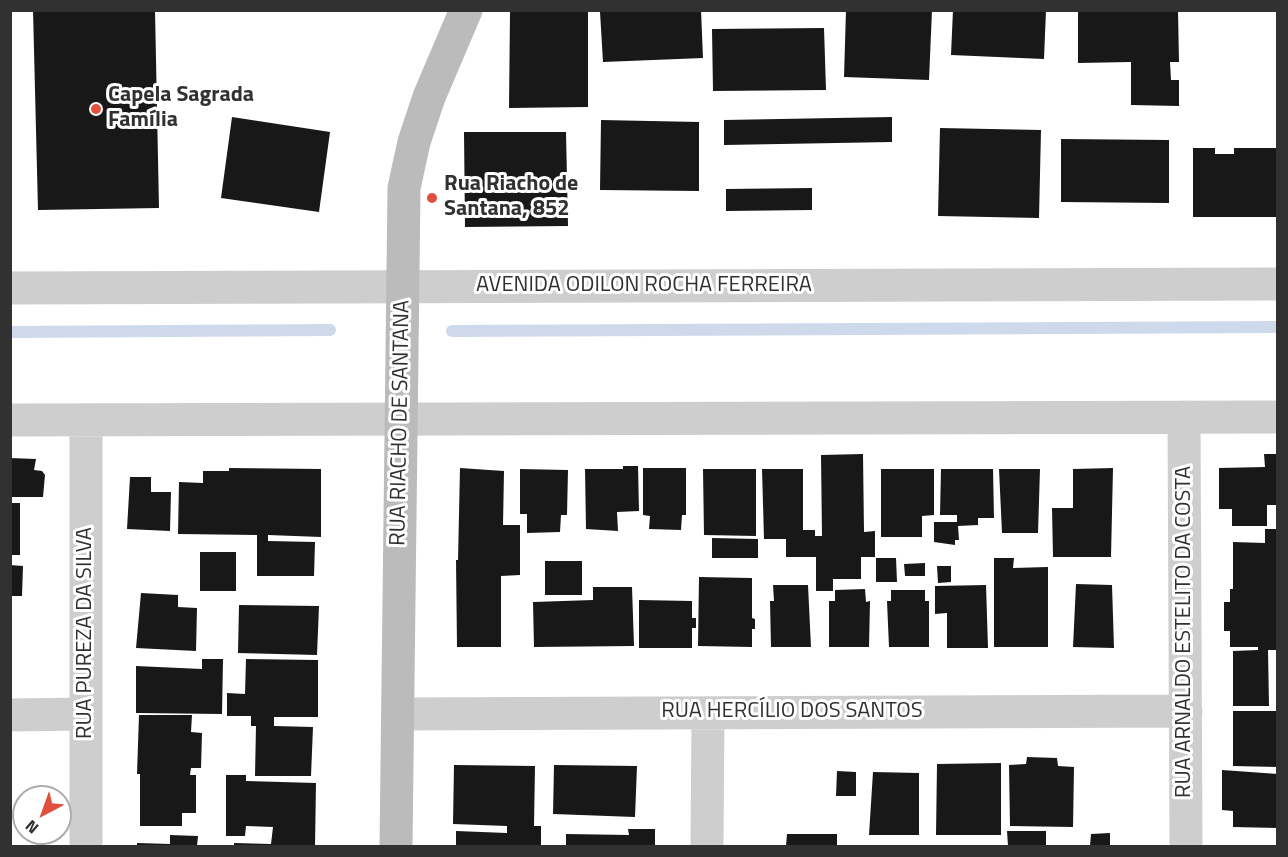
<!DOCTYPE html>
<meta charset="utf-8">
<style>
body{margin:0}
#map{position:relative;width:1288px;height:857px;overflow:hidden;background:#fff;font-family:"Titillium Web",sans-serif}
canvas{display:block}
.frame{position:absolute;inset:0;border:12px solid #313131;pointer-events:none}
.north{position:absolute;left:12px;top:785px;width:60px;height:60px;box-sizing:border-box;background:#fff;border:2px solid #adadad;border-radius:50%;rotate:221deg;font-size:16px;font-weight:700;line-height:24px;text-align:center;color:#313131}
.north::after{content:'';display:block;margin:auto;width:21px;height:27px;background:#e0503c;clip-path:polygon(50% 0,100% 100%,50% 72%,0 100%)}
</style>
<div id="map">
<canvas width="1288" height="857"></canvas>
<div class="frame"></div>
<div class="north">N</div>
</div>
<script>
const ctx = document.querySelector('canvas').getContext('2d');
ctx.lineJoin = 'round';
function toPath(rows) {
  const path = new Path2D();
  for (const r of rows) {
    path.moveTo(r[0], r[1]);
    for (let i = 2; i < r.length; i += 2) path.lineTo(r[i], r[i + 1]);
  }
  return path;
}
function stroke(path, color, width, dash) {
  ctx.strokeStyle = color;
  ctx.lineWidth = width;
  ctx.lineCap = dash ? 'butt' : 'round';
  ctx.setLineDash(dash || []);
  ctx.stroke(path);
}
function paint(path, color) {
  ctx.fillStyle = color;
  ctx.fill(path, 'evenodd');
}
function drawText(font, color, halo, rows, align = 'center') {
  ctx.font = font + ' "Titillium Web",sans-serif';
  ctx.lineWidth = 6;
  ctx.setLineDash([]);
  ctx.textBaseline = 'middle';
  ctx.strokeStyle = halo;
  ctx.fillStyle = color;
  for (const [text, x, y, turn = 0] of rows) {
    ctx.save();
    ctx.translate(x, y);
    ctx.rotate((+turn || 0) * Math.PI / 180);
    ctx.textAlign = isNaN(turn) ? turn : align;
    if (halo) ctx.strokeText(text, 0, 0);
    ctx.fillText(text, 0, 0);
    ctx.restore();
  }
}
stroke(toPath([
 [452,331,1278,327],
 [10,332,330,330]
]), '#cedaec', 12);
paint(toPath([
 [33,10,155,10,159,208,38,210],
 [627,10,701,10,703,58,603,62,600,12],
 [846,10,932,10,929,80,844,77],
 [953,10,1046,10,1044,59,951,55],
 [1078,10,1178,10,1179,62,1170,62,1171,80,1179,80,1179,106,1131,105,1131,62,1078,63],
 [588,11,588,107,509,108,510,12],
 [824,28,826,90,713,91,712,29],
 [232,117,330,132,319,212,221,198],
 [892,117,892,142,724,145,724,120],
 [601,120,699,122,699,191,600,190],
 [940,128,1041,130,1039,218,938,216],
 [464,132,566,132,568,226,465,227],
 [1061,139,1169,140,1169,203,1061,202],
 [1193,148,1215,148,1215,154,1234,154,1234,148,1278,148,1278,217,1193,217],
 [812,188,812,210,726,211,726,189],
 [863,454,864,532,875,531,875,557,861,557,861,579,833,579,833,591,816,591,816,557,786,557,786,539,764,539,762,469,803,469,803,530,815,530,815,536,822,536,821,455],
 [1264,454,1278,454,1278,505,1267,505,1267,526,1232,526,1232,509,1219,509,1219,468,1265,467],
 [10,458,36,459,34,470,42,471,45,475,43,497,10,497],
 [623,466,638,466,639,511,617,512,618,531,586,529,585,469,623,469],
 [229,468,321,469,321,537,268,535,268,541,315,542,314,576,257,576,257,535,178,534,179,482,203,483,203,471,229,471],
 [460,468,504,471,503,525,520,525,520,575,501,576,501,647,457,647,456,560,458,560],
 [643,468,686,468,686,515,682,515,681,530,649,529,650,516,643,515],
 [1113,468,1111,557,1053,557,1052,508,1073,508,1073,469],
 [520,469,568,470,567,515,561,515,560,532,527,533,527,514,520,514],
 [703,469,756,469,756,536,704,535],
 [881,469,934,469,934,515,922,516,922,537,881,537],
 [941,469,993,469,994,518,978,518,978,525,958,526,959,540,955,540,955,545,934,542,934,522,957,522,957,515,940,515],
 [999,469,1040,469,1038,533,1002,533],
 [130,477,151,477,151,492,171,492,170,531,127,529],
 [10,503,20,503,20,555,10,555],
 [1265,529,1278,529,1278,650,1268,650,1269,706,1233,706,1233,651,1258,650,1258,647,1230,647,1230,631,1224,631,1224,602,1230,602,1230,589,1233,589,1233,542,1265,543],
 [712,538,758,539,758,558,712,558],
 [200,552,236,552,236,591,200,591],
 [876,558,896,558,897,582,876,582],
 [994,558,1014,558,1013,568,1048,567,1048,647,994,647],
 [545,561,582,561,582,595,545,595],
 [925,563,925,576,905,576,904,564],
 [10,565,23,566,22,596,10,596],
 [937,566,951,566,951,582,938,583],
 [699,577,752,578,752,618,755,619,755,629,752,629,752,647,698,646],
 [1076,584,1112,585,1114,648,1073,647],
 [773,585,808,585,811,647,771,647,770,601,774,601],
 [986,585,988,648,947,648,947,613,935,614,935,586],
 [593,587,632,587,634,646,534,647,533,602,593,600],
 [865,589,866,602,870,601,869,647,829,647,829,601,835,601,835,590],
 [891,590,925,590,925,601,929,601,929,647,889,647,887,601,891,601],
 [141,593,178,595,178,607,197,608,196,651,136,648],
 [639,600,692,601,692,618,696,618,696,628,692,628,692,648,639,648],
 [239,605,319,606,317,655,238,653],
 [202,659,223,659,222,714,136,713,136,666,202,669],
 [246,659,318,660,318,717,274,717,274,726,313,727,311,776,255,776,256,726,251,726,251,716,227,716,227,693,245,694],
 [1233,711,1278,711,1278,767,1233,766],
 [139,715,192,715,191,732,202,733,201,768,191,768,190,775,196,775,196,813,182,813,182,826,140,826,140,774,137,774],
 [1027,757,1057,758,1058,766,1074,767,1073,827,1010,826,1009,765,1026,764],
 [1001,763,1001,835,936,835,937,764],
 [454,765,535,766,534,826,541,826,541,846,456,846,456,831,507,833,507,826,453,824],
 [554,765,637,766,635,817,553,814],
 [1222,770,1278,774,1278,828,1233,827,1233,811,1222,810],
 [837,771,856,772,856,796,836,796],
 [873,772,919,773,919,835,869,835],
 [226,775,246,775,246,781,316,783,315,846,234,846,234,843,271,844,273,827,246,826,245,836,226,836],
 [628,829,655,829,655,846,566,846,566,834,629,835],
 [1007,831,1046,831,1046,846,1008,846],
 [1110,833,1110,846,1090,846,1091,834],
 [787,834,837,834,837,846,786,846],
 [170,835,198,836,197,846,137,846,137,843,170,844]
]), '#181818');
stroke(toPath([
 [10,288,1278,284],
 [1184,417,1186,846],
 [10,420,1278,417],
 [86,420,86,846],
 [398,714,1186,711],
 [10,715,86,714],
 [707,846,708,713]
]), '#cecece', 33);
stroke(toPath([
 [396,846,404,188,414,142,429,97,466,10]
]), '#bbb', 33);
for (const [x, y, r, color] of [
 [96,109,6,"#e0503c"],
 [432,198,6,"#e0503c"]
]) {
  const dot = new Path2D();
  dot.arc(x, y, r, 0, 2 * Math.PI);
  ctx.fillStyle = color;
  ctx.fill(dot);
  stroke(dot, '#fff', 2);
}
drawText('bold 22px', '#313131', '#fff', [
 ["Capela Sagrada",108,96],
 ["Família",108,121],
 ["Rua Riacho de",444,185],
 ["Santana, 852",444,210]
], 'left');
drawText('22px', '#313131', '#fff', [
 ["AVENIDA ODILON ROCHA FERREIRA",644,286],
 ["RUA RIACHO DE SANTANA",401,423,-89],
 ["RUA ARNALDO ESTELITO DA COSTA",1185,632,-90],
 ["RUA PUREZA DA SILVA",86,633,-90],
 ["RUA HERCÍLIO DOS SANTOS",792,712]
]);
</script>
